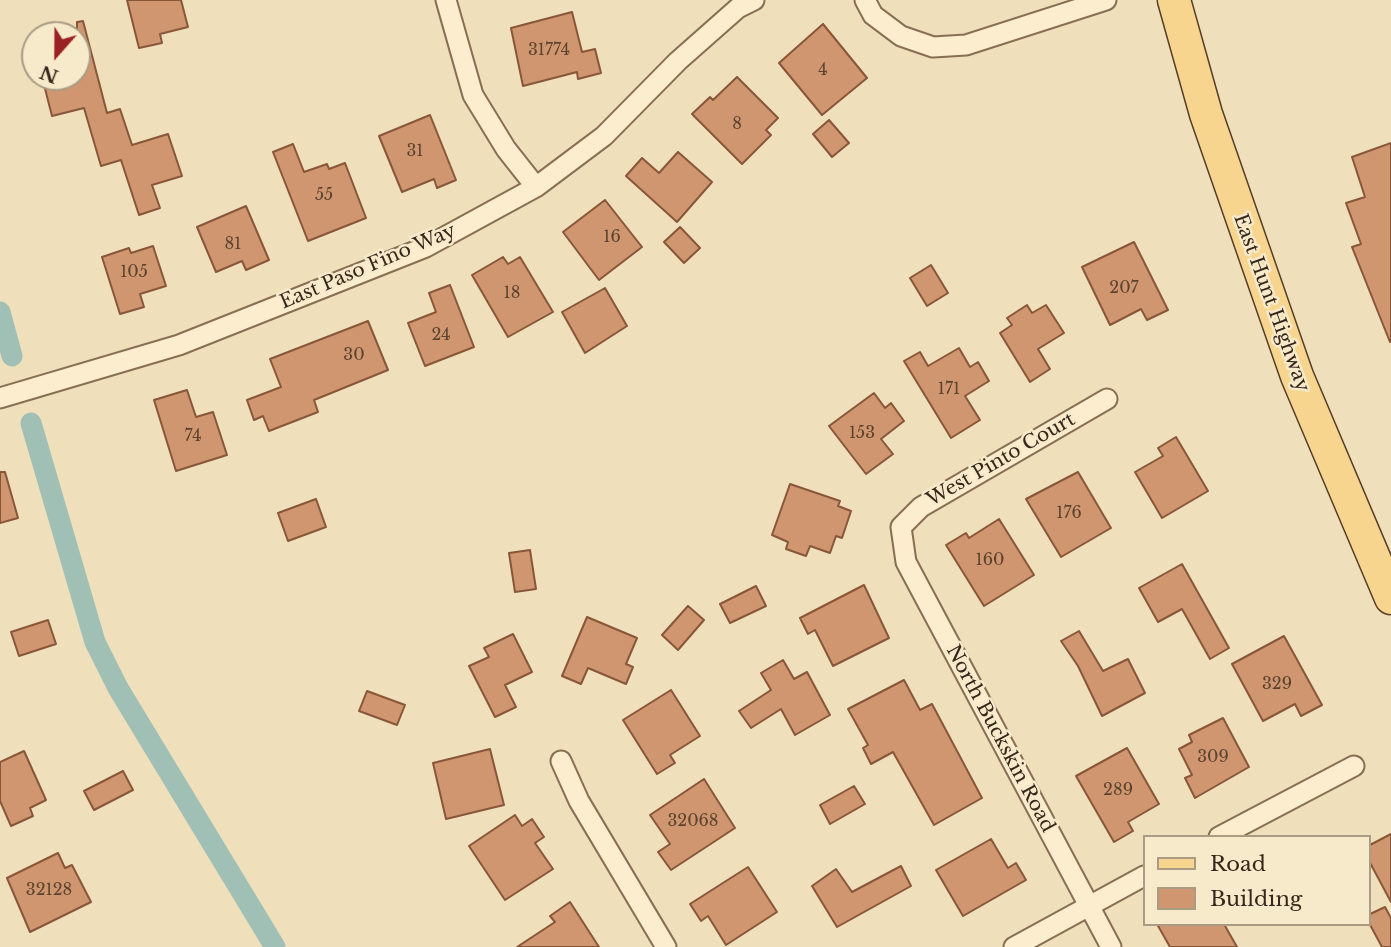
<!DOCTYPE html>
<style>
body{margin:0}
#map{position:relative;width:1391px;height:947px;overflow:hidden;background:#f0dfbb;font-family:"Libre Baskerville",serif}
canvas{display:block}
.legend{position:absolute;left:1143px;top:835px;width:228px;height:91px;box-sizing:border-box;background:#f7eacb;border:2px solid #aa9c84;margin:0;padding:9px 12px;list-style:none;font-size:21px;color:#36271a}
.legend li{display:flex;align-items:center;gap:14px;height:35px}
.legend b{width:35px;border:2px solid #aa9c84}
.north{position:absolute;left:21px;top:21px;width:70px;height:70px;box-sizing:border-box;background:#f7eacb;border:2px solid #aa9c84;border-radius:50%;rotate:201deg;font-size:19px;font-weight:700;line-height:28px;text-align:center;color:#36271a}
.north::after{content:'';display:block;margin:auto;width:24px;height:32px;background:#9a2124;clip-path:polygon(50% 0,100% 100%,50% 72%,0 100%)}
</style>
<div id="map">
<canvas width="1391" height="947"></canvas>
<ul class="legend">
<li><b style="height:9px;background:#f7d58f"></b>Road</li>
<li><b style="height:19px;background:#d0966f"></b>Building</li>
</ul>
<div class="north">N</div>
</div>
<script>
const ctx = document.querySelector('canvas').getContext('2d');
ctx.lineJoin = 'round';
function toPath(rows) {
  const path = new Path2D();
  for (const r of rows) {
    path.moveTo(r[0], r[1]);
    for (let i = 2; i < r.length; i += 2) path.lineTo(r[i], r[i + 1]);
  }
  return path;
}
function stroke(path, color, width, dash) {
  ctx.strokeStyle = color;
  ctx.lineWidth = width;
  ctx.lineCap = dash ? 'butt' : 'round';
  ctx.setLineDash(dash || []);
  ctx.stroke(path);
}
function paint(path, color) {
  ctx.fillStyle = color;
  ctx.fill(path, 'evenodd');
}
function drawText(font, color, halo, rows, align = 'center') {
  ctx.font = font + ' "Libre Baskerville",serif';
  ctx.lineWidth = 5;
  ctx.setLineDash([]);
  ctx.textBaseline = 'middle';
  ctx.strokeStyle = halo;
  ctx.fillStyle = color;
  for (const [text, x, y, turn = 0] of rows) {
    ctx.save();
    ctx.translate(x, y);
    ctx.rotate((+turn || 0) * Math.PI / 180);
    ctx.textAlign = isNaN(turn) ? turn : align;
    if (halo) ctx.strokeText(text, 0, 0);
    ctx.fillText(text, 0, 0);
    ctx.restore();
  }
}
stroke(toPath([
 [0,312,12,356],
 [31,423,95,642,118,688,275,947]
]), '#a0c0b6', 21);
const building = toPath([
 [127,0,181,0,188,27,160,34,162,43,139,48,127,0],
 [572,12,582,52,595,49,601,73,578,79,577,72,523,86,511,28,572,12],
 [83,21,107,113,120,109,132,145,168,134,182,176,152,185,160,208,139,215,121,160,101,166,84,108,52,116,42,77,77,77,77,22,83,21],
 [823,24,867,78,822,115,779,63,823,24],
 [737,77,778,118,766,130,771,135,742,164,692,114,710,97,713,100,737,77],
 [430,115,456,180,437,188,434,179,402,192,379,136,430,115],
 [829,120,849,143,832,157,813,134,829,120],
 [1391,143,1391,341,1390,342,1352,247,1361,244,1346,203,1365,197,1352,157,1391,143],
 [293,144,304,172,327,164,329,169,345,163,366,218,308,241,273,152,293,144],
 [678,152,712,182,677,222,626,176,642,158,659,173,678,152],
 [605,200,642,247,599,280,563,232,605,200],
 [246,206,269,260,246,270,242,261,216,272,197,227,246,206],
 [680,227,700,248,684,263,664,242,680,227],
 [1134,242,1168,310,1147,320,1141,309,1110,325,1082,267,1134,242],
 [153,246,166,286,140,294,144,307,120,314,102,257,129,248,131,253,153,246],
 [503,257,508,264,520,257,553,312,508,337,472,275,503,257],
 [931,265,948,293,927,306,910,278,931,265],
 [450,285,474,347,425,366,408,323,436,312,429,293,450,285],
 [605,288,627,326,585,353,562,312,605,288],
 [1027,305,1032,313,1046,305,1064,333,1038,349,1050,369,1030,382,1000,333,1012,325,1007,318,1027,305],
 [368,321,388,370,314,400,318,412,269,431,263,416,254,420,247,400,281,387,270,359,368,321],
 [959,348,970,367,978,362,989,381,965,396,980,420,951,438,904,361,920,352,928,366,959,348],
 [187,390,196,417,213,412,227,455,176,471,154,400,187,390],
 [874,393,885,408,891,403,904,421,881,439,893,454,866,474,829,426,874,393],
 [1176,437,1208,491,1162,518,1135,472,1163,456,1158,448,1176,437],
 [0,472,5,472,18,518,0,523,0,472],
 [1078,472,1111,528,1061,557,1026,499,1078,472],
 [790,484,840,501,838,506,851,511,842,538,836,536,830,553,810,546,806,556,786,549,788,542,772,535,790,484],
 [316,499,326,527,288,541,278,513,316,499],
 [999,519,1034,575,984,606,946,545,966,533,969,538,999,519],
 [530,550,536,589,515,592,509,553,530,550],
 [1182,564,1229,648,1210,659,1182,609,1158,622,1139,588,1182,564],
 [864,585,889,638,833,666,815,630,808,634,800,618,864,585],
 [756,586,766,606,730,623,720,604,756,586],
 [688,606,704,620,678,650,662,635,688,606],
 [587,617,637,638,626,664,633,667,626,684,588,668,581,684,562,676,587,617],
 [48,620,56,644,19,656,11,632,48,620],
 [1079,631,1103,671,1128,659,1145,693,1102,716,1078,666,1061,641,1079,631],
 [513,634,532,672,505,685,516,707,495,717,469,666,489,657,484,648,513,634],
 [1284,636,1322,705,1301,716,1295,704,1263,721,1232,664,1284,636],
 [783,660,794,679,807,672,830,715,795,735,781,709,751,728,739,711,771,690,761,673,783,660],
 [904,680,920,710,932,704,982,798,934,825,893,752,871,764,863,748,868,745,848,709,904,680],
 [671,690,700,736,670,755,675,763,657,774,623,720,671,690],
 [367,691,405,705,397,725,359,711,367,691],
 [1223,718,1249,767,1195,798,1185,778,1192,775,1179,749,1192,742,1189,735,1223,718],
 [1127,748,1159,804,1128,822,1133,831,1114,842,1076,776,1127,748],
 [490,749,504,805,446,819,433,763,490,749],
 [24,751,46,800,30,808,33,816,11,826,0,801,0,762,24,751],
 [123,771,133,790,94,810,84,791,123,771],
 [704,779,735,828,671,870,658,852,670,844,650,815,704,779],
 [854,786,865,804,830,824,820,805,854,786],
 [515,815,522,826,532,819,544,837,535,843,553,869,505,900,469,846,515,815],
 [1391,834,1391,902,1368,859,1368,846,1391,834],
 [991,839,1008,868,1016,863,1026,880,963,916,936,870,991,839],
 [58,853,65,868,72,865,91,902,30,932,7,878,58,853],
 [901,866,911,886,837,927,812,886,836,869,852,892,901,866],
 [748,867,777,912,726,945,708,916,701,921,690,904,748,867],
 [570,902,599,947,517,947,555,922,550,916,570,902],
 [1385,907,1391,918,1391,947,1382,947,1368,921,1368,915,1385,907],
 [1157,924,1224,924,1237,947,1170,947,1157,924]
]);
paint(building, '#d0966f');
stroke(building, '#885739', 2);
const minor = toPath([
 [446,0,473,95,506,149,536,187],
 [865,0,873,15,901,36,933,47,966,45,1106,0],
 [0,398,179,345,426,247,536,187,604,136,678,61,738,8,754,0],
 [1107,399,921,507,901,527,906,562,1111,947],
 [561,761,579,801,666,947],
 [1219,837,1354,766],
 [1014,947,1144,876]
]);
const primary = toPath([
 [1174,0,1206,114,1297,376,1391,598]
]);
stroke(minor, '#886f54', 23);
stroke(primary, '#553d29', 35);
stroke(minor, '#fbedce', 19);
stroke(primary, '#f7d58f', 32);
drawText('16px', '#5c432f', null, [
 ["31774",549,50],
 ["4",823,70],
 ["8",737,124],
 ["31",415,151],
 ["55",324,195],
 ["16",612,237],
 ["81",233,244],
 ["105",134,272],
 ["207",1124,288],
 ["18",512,293],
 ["24",441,335],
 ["30",354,355],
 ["171",949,389],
 ["153",862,433],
 ["74",193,436],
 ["176",1069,513],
 ["160",990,560],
 ["329",1277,684],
 ["309",1213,757],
 ["289",1118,790],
 ["32068",693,821],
 ["32128",49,890]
]);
drawText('19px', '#36271a', '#f7eacb', [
 ["East Paso Fino Way",368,267,-23],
 ["East Hunt Highway",1271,303,70],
 ["West Pinto Court",1001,460,-30],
 ["North Buckskin Road",1000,739,62]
]);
</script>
